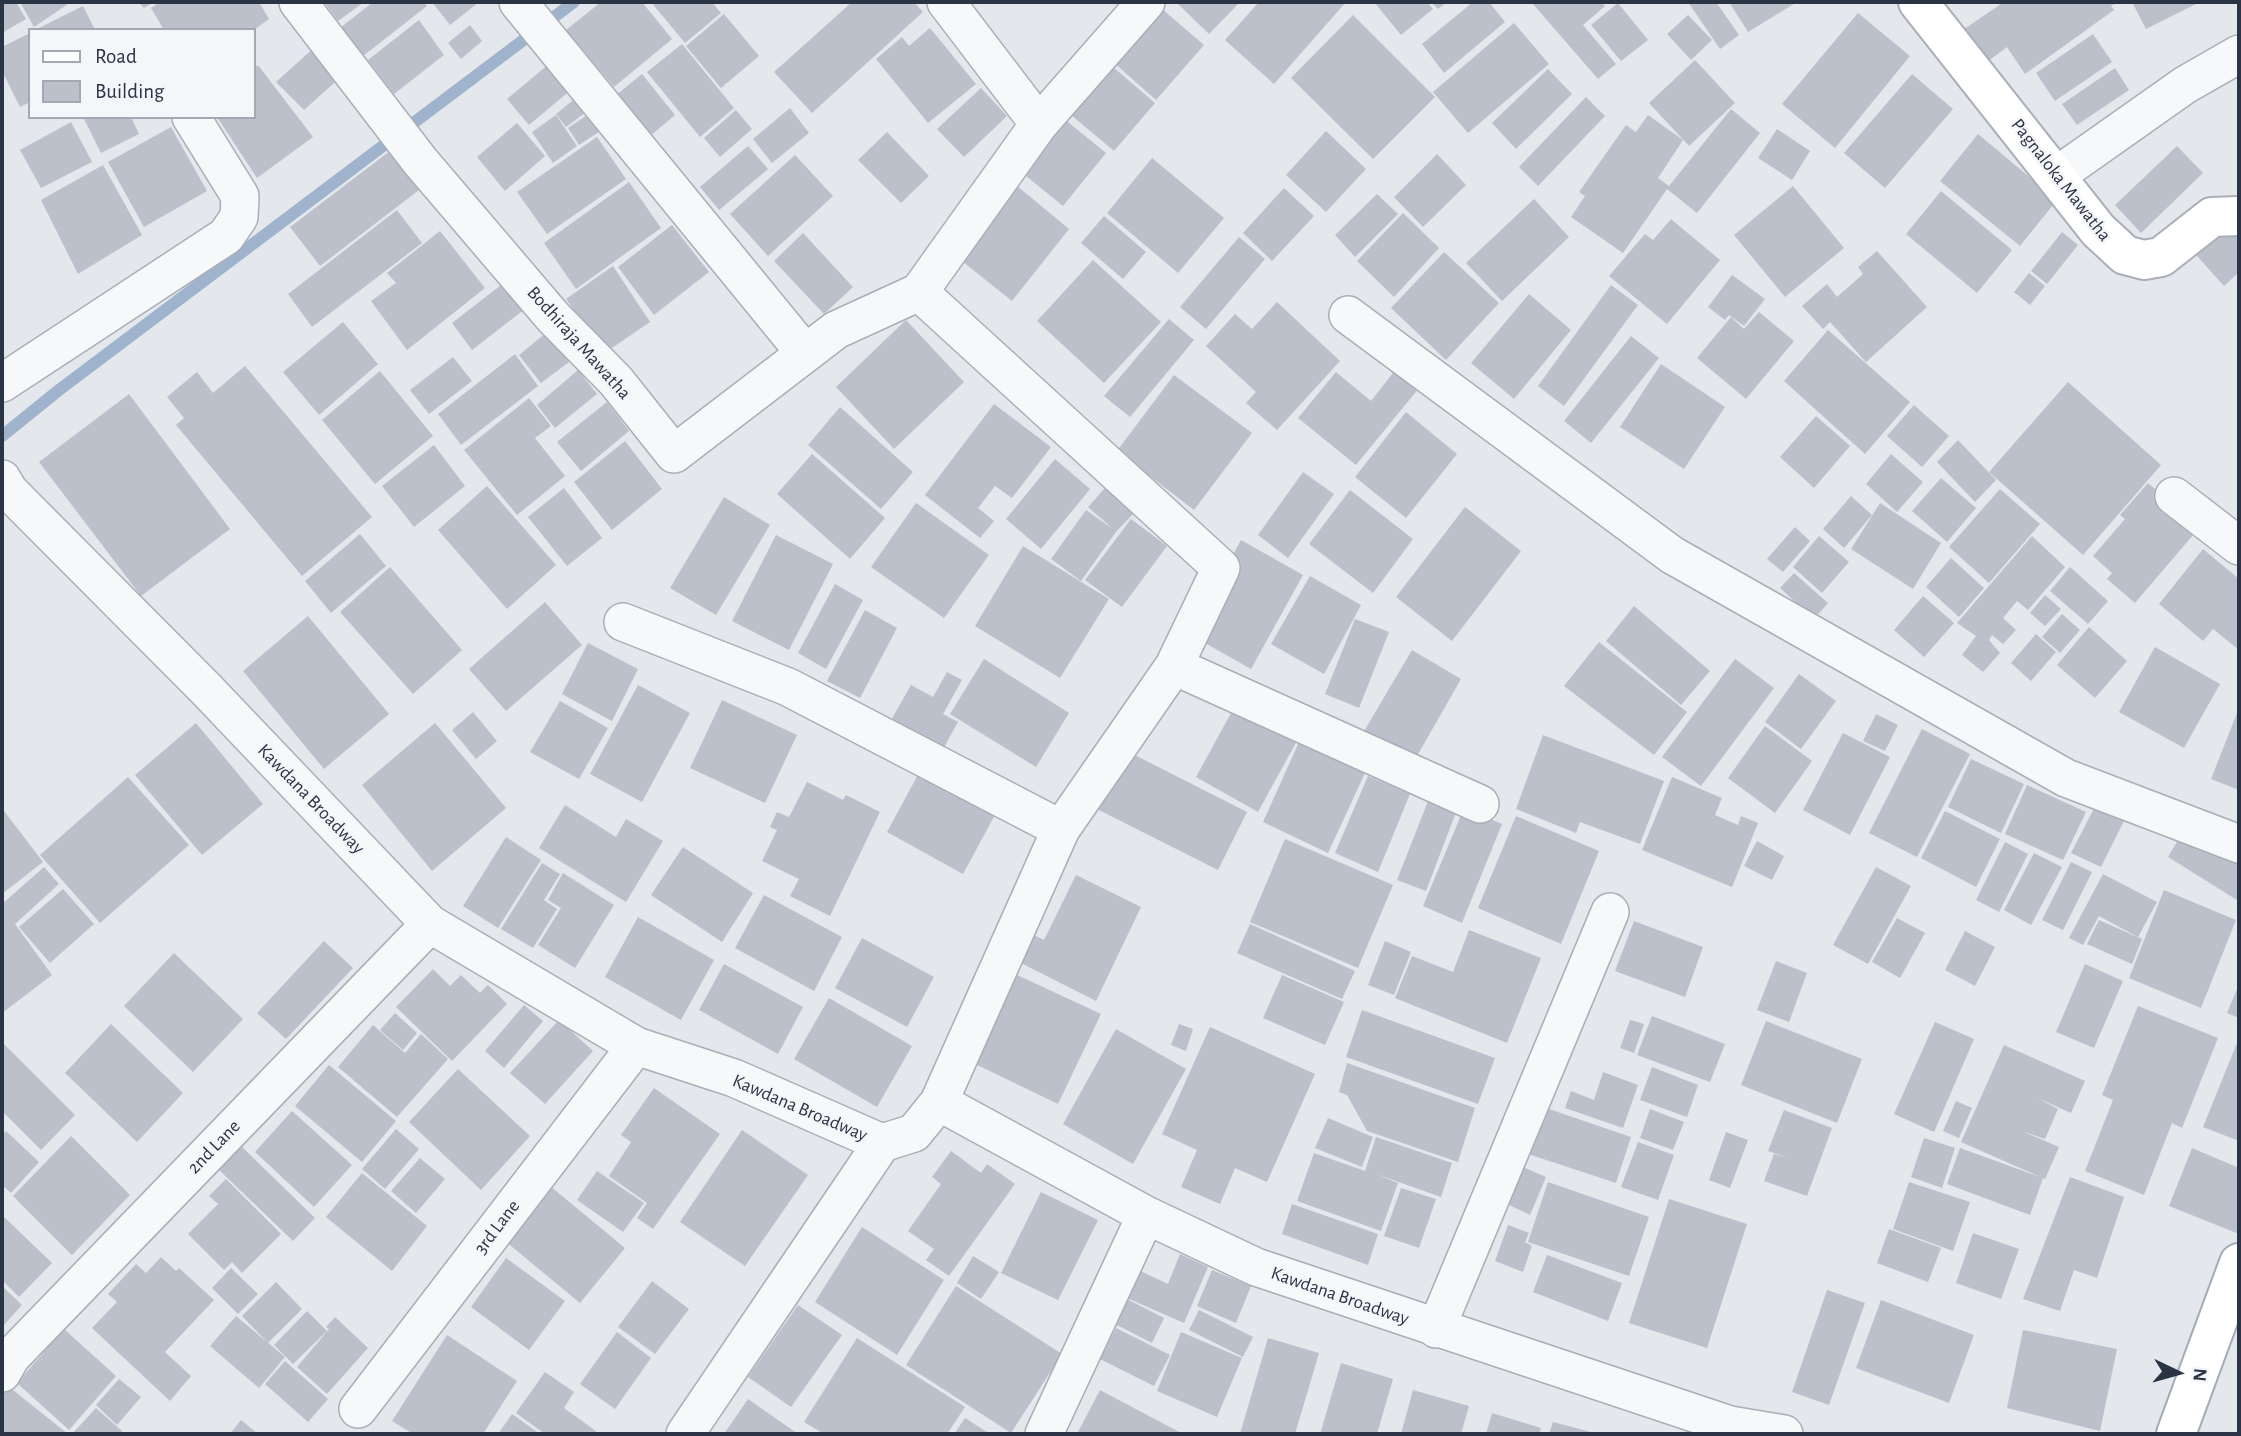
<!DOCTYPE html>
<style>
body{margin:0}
#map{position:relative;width:2241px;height:1436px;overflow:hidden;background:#e4e7ec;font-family:"Alegreya Sans",sans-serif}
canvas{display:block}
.frame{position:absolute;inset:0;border:4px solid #2b3445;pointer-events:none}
.legend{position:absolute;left:28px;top:28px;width:228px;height:91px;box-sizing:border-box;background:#f4f6f9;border:2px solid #a4a8b1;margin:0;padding:9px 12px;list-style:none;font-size:21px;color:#2b3445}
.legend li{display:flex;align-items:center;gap:14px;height:35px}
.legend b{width:35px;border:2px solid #a4a8b1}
.north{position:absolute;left:2143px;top:1338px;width:70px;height:70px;-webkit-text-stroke:5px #f4f6f9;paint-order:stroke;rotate:95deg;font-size:19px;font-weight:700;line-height:28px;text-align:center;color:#2b3445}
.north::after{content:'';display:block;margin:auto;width:24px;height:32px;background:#2b3445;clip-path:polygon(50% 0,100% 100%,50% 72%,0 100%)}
</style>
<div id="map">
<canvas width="2241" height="1436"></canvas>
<div class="frame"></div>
<ul class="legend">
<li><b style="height:9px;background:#fff"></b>Road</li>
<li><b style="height:19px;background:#bbc0ca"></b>Building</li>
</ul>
<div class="north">N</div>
</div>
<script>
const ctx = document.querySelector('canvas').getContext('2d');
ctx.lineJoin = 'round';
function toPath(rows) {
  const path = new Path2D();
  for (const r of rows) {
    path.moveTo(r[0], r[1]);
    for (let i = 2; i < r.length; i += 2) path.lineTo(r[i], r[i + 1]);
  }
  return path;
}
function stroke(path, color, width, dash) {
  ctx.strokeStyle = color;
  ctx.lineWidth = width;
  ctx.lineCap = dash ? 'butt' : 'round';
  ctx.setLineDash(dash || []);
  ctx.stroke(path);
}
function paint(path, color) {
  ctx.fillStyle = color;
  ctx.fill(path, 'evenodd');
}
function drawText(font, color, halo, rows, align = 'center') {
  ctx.font = font + ' "Alegreya Sans",sans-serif';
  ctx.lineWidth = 5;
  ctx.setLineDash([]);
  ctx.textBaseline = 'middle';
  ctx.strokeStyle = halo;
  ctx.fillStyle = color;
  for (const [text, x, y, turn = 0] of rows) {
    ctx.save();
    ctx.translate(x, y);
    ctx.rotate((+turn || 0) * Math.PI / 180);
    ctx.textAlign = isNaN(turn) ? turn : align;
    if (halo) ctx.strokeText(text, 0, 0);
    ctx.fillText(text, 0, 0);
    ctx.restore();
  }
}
stroke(toPath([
 [2,436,59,390,574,2]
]), '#9fb4cc', 12);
paint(toPath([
 [2,2,16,2,26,19,2,33],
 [20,2,71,2,34,27],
 [138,2,153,2,144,8],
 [160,2,259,2,269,19,254,30,164,30,151,8],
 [324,2,364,2,338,21],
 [373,2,424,2,427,6,363,56,340,28],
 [432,2,479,2,450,25],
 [601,2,642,2,672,39,614,87,566,30],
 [651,2,712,2,721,13,685,43],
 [852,2,914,2,923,12,812,113,774,72],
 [1154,2,1204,45,1156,100,1103,53],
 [1176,2,1240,2,1209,34],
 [1259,2,1346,2,1274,84,1225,40],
 [1374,2,1427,2,1433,9,1401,35],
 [1431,2,1447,2,1438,9],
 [1473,2,1489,2,1505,22,1444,73,1422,44],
 [1536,2,1601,2,1605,6,1583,25,1616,64,1598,79,1533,4],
 [1688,2,1716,2,1739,35,1720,49],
 [1729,2,1797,2,1748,32],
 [2004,2,2118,2,2111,6,2114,10,2025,74,2007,47,1987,62,1964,29],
 [2132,2,2200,2,2146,29],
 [1618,3,1648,40,1621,61,1591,25],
 [83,6,95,30,35,30],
 [1858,13,1910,56,1835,148,1782,104],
 [724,14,759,56,721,88,686,46],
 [1353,15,1435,97,1373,159,1291,78],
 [1688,15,1712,40,1691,60,1667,34],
 [419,20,444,55,394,94,368,60],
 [1514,23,1549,64,1468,133,1433,92],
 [470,25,482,41,461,59,448,43],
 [930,28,976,84,928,123,876,59,902,37,909,46],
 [30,33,30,102,20,107,2,71,2,47],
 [2093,34,2112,62,2055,101,2036,73],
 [682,44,734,108,700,137,647,72],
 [316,46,344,74,304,110,276,82],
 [1099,55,1155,103,1114,151,1058,104],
 [556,58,578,84,529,125,507,99],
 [1695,60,1735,103,1689,146,1649,103],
 [258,65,313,137,257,178,217,117,254,117,254,68],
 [2115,68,2129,90,2077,125,2062,104],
 [1548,69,1572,94,1516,149,1492,123],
 [642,74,675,115,643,142,610,100],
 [1912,74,1953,109,1885,188,1844,153],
 [981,88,1007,116,964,157,937,129],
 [582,93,593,107,566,127,556,114],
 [1586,97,1605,116,1538,186,1519,167],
 [790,108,809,133,772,163,753,139],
 [596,109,608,126,579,145,568,128],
 [1731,109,1760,133,1697,213,1667,189,1623,253,1571,217,1585,196,1579,192,1626,125,1636,132,1648,115,1683,140,1658,178,1669,186],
 [736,110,752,129,720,157,704,138],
 [1058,114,1106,153,1063,206,1015,167],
 [556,115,577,146,553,163,532,132],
 [83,117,131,117,139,134,101,153],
 [71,122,92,162,41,188,20,150],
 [517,123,545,156,505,191,477,157],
 [171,127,207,191,144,227,108,162],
 [1777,129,1810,151,1792,180,1758,158],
 [1326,131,1366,169,1326,212,1286,175],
 [887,132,929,176,901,203,858,160],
 [1978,134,2057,200,2020,246,1940,181],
 [597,137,626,179,547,234,517,192],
 [748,146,768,169,719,210,700,187],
 [2177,146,2203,173,2141,233,2115,205],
 [390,151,419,190,320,266,290,227],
 [1437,154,1466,185,1423,227,1394,197],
 [795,155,833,196,768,256,730,214],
 [1152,158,1224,218,1178,273,1107,213],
 [103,165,142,235,78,274,41,200],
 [629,182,661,228,576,289,544,243],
 [1016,185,1069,229,1012,301,958,258],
 [1793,186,1844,248,1785,297,1734,235],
 [1284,188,1314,216,1272,261,1243,233],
 [1941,191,2012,250,1977,293,1906,234],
 [1377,194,1398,214,1355,257,1335,235],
 [1534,199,1569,237,1502,301,1466,263],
 [2239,208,2239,272,2224,286,2189,247],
 [397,210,422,243,312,327,288,294],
 [1403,213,1439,248,1394,297,1357,261],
 [1104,216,1146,252,1123,279,1081,243],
 [1671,219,1720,260,1667,324,1609,276,1645,234,1653,240],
 [672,225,709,272,654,315,618,267],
 [440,231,485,288,407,350,371,301,396,283,387,273],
 [2062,232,2078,245,2047,284,2031,271],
 [803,233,853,287,824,314,774,261],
 [1239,237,1265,259,1206,329,1180,307],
 [1877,251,1927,307,1866,362,1830,322,1823,329,1802,306,1827,284,1837,297,1863,274,1858,267],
 [1444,252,1499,303,1446,360,1391,308],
 [1093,260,1161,322,1104,383,1037,321],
 [613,266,650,322,603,354,566,299],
 [2029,273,2045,286,2030,305,2014,292],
 [514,275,534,302,472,350,452,323],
 [1732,275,1765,299,1744,326,1729,315,1725,320,1708,307],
 [1611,285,1638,305,1564,406,1538,386],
 [1529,294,1571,330,1514,399,1471,363],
 [1277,302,1340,361,1277,430,1246,403,1256,392,1206,346,1235,314,1252,329],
 [1759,312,1794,341,1746,399,1697,358,1731,317,1744,329],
 [1169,319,1194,340,1130,417,1104,396],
 [906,320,964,382,894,449,836,387],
 [343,322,378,364,319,415,283,372],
 [1828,330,1910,402,1865,454,1784,381],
 [546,333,569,362,541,383,519,355],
 [1631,336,1659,358,1591,443,1564,421],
 [515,354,538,386,461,445,438,414],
 [453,357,472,381,429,414,410,390],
 [1661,364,1725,407,1684,469,1620,427],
 [245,366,372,517,302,576,176,425,184,418,167,397,197,372,213,393],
 [1396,369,1419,388,1356,465,1298,418,1336,372,1371,401],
 [578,370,597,394,555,428,537,405],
 [380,371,433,436,375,484,322,420],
 [1174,375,1252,433,1194,510,1117,451],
 [2068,382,2161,465,2083,555,1989,472],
 [129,394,230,529,141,596,39,462],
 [529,398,551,426,535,438,565,476,517,515,464,450],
 [607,402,629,431,581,471,557,442],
 [994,404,1051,447,1012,498,995,486,978,508,994,521,980,538,925,495],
 [1914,405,1949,436,1922,467,1887,436],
 [840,407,913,472,881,509,808,445],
 [1406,412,1457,454,1406,518,1355,477],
 [1816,416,1850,446,1814,488,1780,457],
 [1958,440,1996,480,1975,502,1937,462],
 [625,441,662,489,612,530,574,482],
 [434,445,465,486,414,527,382,486],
 [812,454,885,518,850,559,777,494],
 [1891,454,1923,482,1897,512,1866,484],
 [1055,459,1090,489,1041,549,1006,519],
 [1303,472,1334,494,1288,558,1258,535],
 [1941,478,1976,508,1947,542,1912,511],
 [2148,483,2176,507,2169,515,2179,523,2186,516,2199,528,2135,603,2107,579,2112,573,2093,556,2125,519,2120,515],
 [487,486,556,565,507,609,438,530],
 [564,488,602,538,567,566,528,517],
 [1105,488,1134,513,1116,532,1081,581,1051,559,1086,510,1113,529,1088,507],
 [2000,489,2040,524,1989,583,1949,547],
 [1350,490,1413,539,1373,593,1309,544],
 [1851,496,1872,515,1844,548,1823,529],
 [724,497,770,525,716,615,670,588],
 [916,503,989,555,944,618,871,567],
 [1880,503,1941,543,1913,589,1851,549],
 [1465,507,1521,551,1452,641,1396,597],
 [1131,519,1167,546,1122,607,1085,580],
 [1795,527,1810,541,1783,572,1767,559],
 [360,534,386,566,331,613,305,581],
 [776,535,833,564,789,650,732,621],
 [1819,536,1849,562,1822,593,1793,567],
 [2032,536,2065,567,2028,610,2017,601,2003,618,2016,630,2003,644,1992,635,1989,640,2000,653,1983,672,1962,655,1976,636,1957,623],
 [1241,540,1303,575,1251,669,1189,634],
 [1023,546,1109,599,1060,678,975,626],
 [2203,549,2239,579,2239,650,2213,629,2203,641,2159,604],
 [1951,558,1984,588,1959,617,1926,587],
 [390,567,462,650,413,694,340,612],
 [2070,567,2108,601,2088,624,2050,591],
 [1794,573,1828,603,1814,619,1780,588],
 [1310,576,1361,605,1324,674,1271,644],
 [835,584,863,600,826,669,798,653],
 [2045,595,2061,609,2045,626,2030,613],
 [1923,596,1954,623,1924,657,1894,630],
 [545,602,582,645,506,711,469,669],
 [1634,606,1710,671,1681,705,1606,641],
 [865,610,897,628,860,698,827,681],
 [2062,614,2080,630,2060,653,2042,637],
 [308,616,389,714,324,769,243,671],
 [1355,619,1389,632,1359,708,1325,694],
 [2089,627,2127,661,2095,698,2057,665],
 [2036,634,2056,652,2031,681,2011,663],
 [1599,642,1687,712,1654,755,1564,686],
 [588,643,638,669,612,721,562,694],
 [2155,647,2220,684,2184,748,2119,712],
 [1412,650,1461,679,1413,763,1363,733],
 [984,659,1069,713,1036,767,950,714],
 [1735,659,1774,688,1701,786,1662,757],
 [947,672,962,680,943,714,958,722,942,751,890,722,911,685,933,697],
 [1799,674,1836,701,1801,749,1765,722],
 [638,685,690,713,642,802,590,774],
 [722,700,797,735,765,803,690,768],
 [560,701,608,728,579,779,530,752],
 [1236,704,1298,739,1258,812,1196,777],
 [2239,708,2239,790,2211,779],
 [473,712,497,741,476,759,452,730],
 [1876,714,1898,725,1885,751,1863,741],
 [196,723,263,804,202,855,135,775],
 [435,723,506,808,432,871,362,785],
 [1765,726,1812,761,1775,813,1728,778],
 [1922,729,1970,754,1917,857,1869,833],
 [1843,733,1890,757,1850,835,1803,810],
 [1543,735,1664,781,1640,844,1580,822,1576,833,1516,809],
 [1299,742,1365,773,1328,853,1263,822],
 [1119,747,1247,812,1218,870,1089,805],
 [1971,759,2024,784,2001,833,1948,807],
 [920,771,996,813,963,874,887,832],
 [1368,776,1410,794,1378,872,1335,853],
 [128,777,189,845,100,923,40,855],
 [1672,777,1722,798,1715,815,1738,825,1741,816,1758,823,1732,887,1642,850],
 [807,782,843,800,846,795,880,812,830,916,790,896,799,879,762,861,777,830,770,827,777,812,789,817],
 [2027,785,2086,812,2063,860,2005,834],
 [1430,796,1458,807,1426,891,1397,880],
 [2100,797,2129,811,2101,867,2071,853],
 [565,805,616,837,626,819,663,841,626,902,539,848],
 [1464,808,1502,824,1462,923,1423,906],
 [4,811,43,862,2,894,2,812],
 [1945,811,2000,839,1976,887,1921,858],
 [1516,816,1599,851,1561,944,1478,908],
 [2184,830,2239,864,2237,900,2168,857],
 [506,837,541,860,498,928,463,906],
 [1285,839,1393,885,1358,968,1250,922],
 [1757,841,1784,856,1772,880,1744,866],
 [2005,842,2028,854,1999,912,1976,900],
 [683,847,753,893,722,942,651,895],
 [2034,853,2062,867,2031,925,2004,910],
 [2071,862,2092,872,2063,930,2042,920],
 [542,863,560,874,544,900,557,909,533,948,501,929],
 [44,867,59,884,15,924,52,975,2,1013,2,904],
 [1876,867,1911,886,1868,964,1833,945],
 [563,873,614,905,575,968,538,945,561,908,548,900],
 [2103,874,2157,902,2138,937,2099,916,2083,945,2069,938],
 [1076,875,1141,907,1096,1001,1017,961,1030,933,1044,940],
 [63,889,94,924,50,963,19,927],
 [2164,890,2236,920,2201,1008,2129,978],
 [764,895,842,937,814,991,735,948],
 [638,917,714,960,681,1020,605,977],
 [1897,918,1925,933,1900,978,1872,962],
 [2099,920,2142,939,2132,964,2087,944],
 [1634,921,1703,947,1685,997,1615,971],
 [1250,924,1355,971,1342,999,1237,953],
 [1469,930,1541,958,1507,1043,1395,998,1412,956,1453,972],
 [1965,931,1995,947,1975,986,1945,970],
 [862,938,934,977,907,1027,835,988],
 [324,941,353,968,286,1039,257,1013],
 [1385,941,1411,952,1394,995,1368,985],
 [174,953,243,1019,193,1072,124,1006],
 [1776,961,1807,973,1789,1022,1757,1010],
 [724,964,803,1007,778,1054,699,1010],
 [2085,964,2123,981,2094,1048,2056,1032],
 [433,969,450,986,461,975,480,993,488,985,507,1004,452,1061,396,1007],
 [1015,974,1101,1014,1058,1104,973,1063],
 [1282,975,1344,1002,1325,1045,1263,1018],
 [2239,984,2239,1018,2227,1013],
 [829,998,912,1046,877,1107,794,1059],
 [524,1005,543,1021,504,1068,485,1051],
 [2138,1006,2218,1038,2182,1128,2172,1123,2144,1195,2085,1171,2113,1100,2102,1095],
 [1362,1010,1495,1058,1478,1104,1346,1057],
 [395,1013,417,1033,403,1050,380,1030],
 [1652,1016,1725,1044,1710,1082,1637,1055],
 [559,1020,593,1051,545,1104,510,1073],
 [1630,1020,1644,1024,1634,1053,1620,1048],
 [1766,1021,1862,1059,1837,1123,1741,1085],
 [1935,1022,1974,1039,1934,1132,1894,1114],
 [111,1024,183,1093,137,1142,65,1073],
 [1179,1024,1193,1029,1186,1051,1171,1045],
 [373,1025,405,1053,421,1034,448,1059,397,1117,338,1067],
 [1210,1027,1315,1074,1267,1182,1235,1168,1220,1204,1181,1187,1197,1150,1162,1134],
 [1116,1029,1186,1069,1133,1164,1063,1124],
 [2239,1038,2239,1141,2203,1127],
 [2,1042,75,1115,41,1150,2,1111],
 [2004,1045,2085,1081,2071,1113,2037,1098,2058,1109,2045,1139,2022,1131,2059,1147,2045,1179,1961,1142],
 [1347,1063,1475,1108,1458,1162,1367,1131,1347,1095,1339,1092],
 [329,1065,396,1121,362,1162,295,1106],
 [1652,1067,1698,1085,1687,1117,1640,1100],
 [458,1069,530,1136,481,1190,409,1122],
 [1603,1072,1638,1085,1623,1128,1565,1108,1571,1091,1594,1100],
 [654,1088,720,1134,653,1229,637,1218,647,1203,609,1176,631,1142,621,1135],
 [1956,1101,1972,1108,1959,1138,1943,1131],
 [1543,1107,1631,1137,1616,1183,1528,1154],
 [1650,1109,1684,1122,1673,1150,1640,1138],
 [1784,1110,1832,1128,1807,1196,1764,1181,1774,1154,1788,1158,1768,1151],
 [292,1111,352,1165,314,1207,255,1152],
 [1328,1118,1373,1137,1362,1167,1315,1148],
 [396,1129,419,1149,385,1189,362,1169],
 [742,1130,808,1175,745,1266,680,1222],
 [6,1131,39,1162,11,1193,2,1185,2,1136],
 [1726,1132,1748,1140,1730,1188,1709,1180],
 [71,1136,130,1195,72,1255,13,1196],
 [1376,1137,1452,1163,1441,1197,1376,1174,1398,1183,1381,1231,1297,1201,1314,1153,1365,1171],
 [1924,1138,1955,1148,1942,1188,1911,1177],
 [237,1142,315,1218,293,1241,215,1166],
 [1638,1142,1674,1155,1658,1200,1621,1187],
 [1960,1148,2043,1178,2030,1215,1947,1184],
 [2192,1148,2239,1168,2239,1234,2169,1206],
 [951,1151,981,1173,987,1164,1015,1184,949,1276,926,1260,934,1249,908,1231,941,1184,932,1177],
 [420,1158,445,1179,416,1213,391,1191],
 [1523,1167,1546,1177,1530,1215,1507,1204],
 [597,1171,644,1203,623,1232,577,1200],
 [362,1173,427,1226,392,1271,326,1217],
 [2070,1177,2124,1197,2097,1278,2074,1270,2060,1311,2023,1299],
 [226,1179,281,1234,242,1273,232,1262,224,1270,188,1234,218,1204,209,1196],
 [1548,1182,1649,1217,1629,1276,1528,1242],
 [1909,1182,1970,1202,1953,1251,1893,1229],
 [550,1186,625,1248,580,1303,505,1241],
 [1401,1188,1436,1199,1419,1248,1384,1236],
 [1041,1192,1098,1220,1058,1300,1001,1273],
 [1669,1199,1747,1224,1707,1348,1629,1323],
 [1292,1204,1378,1234,1368,1265,1282,1234],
 [2,1215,52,1263,19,1297,2,1280],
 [1508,1225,1529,1233,1525,1242,1532,1246,1523,1272,1495,1261],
 [862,1227,944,1280,897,1355,815,1302],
 [1889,1229,1941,1248,1928,1282,1877,1263],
 [1973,1233,2019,1249,2001,1299,1956,1283],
 [1180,1254,1208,1267,1184,1323,1127,1298,1138,1270,1168,1284],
 [1547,1255,1622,1283,1608,1321,1533,1292],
 [973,1256,999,1272,981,1299,957,1283],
 [161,1257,176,1271,179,1268,214,1300,165,1352,191,1376,170,1401,92,1328,117,1302,108,1294,136,1264,146,1273],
 [506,1258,565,1301,529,1350,471,1307],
 [231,1268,258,1294,238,1314,212,1288],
 [1212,1270,1251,1286,1236,1323,1197,1306],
 [652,1281,689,1309,655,1354,618,1327],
 [276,1282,302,1309,268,1343,242,1316],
 [2,1286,22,1305,2,1327],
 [956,1286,1062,1354,1011,1433,906,1365],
 [1827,1290,1865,1303,1829,1405,1792,1392],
 [1123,1297,1164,1318,1152,1343,1111,1322],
 [1881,1300,1974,1335,1949,1403,1856,1368],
 [798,1305,842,1335,791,1407,748,1377],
 [1199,1310,1253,1337,1243,1357,1189,1330],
 [307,1311,327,1331,293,1364,274,1345],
 [236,1316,285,1357,259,1388,210,1346],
 [335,1317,368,1348,327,1394,297,1367,329,1329,326,1327],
 [1116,1328,1170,1355,1154,1386,1100,1359],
 [64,1329,116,1376,69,1430,17,1383],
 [2023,1330,2117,1349,2100,1431,2007,1408],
 [617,1332,651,1358,615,1409,580,1384],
 [1181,1332,1242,1358,1217,1417,1157,1391],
 [447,1335,517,1381,483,1434,413,1434,392,1421],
 [857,1338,965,1407,947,1434,824,1434,804,1422],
 [1268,1338,1319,1353,1295,1434,1240,1434],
 [285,1361,328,1399,308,1422,265,1384],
 [1341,1363,1393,1379,1377,1434,1320,1434],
 [545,1372,574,1392,564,1408,596,1431,594,1434,545,1434,516,1413],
 [119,1379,141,1397,117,1425,96,1405],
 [8,1386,68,1434,2,1434,2,1395],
 [1100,1390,1183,1434,1077,1434],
 [1413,1390,1469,1406,1461,1434,1401,1434],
 [748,1399,798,1434,724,1434],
 [96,1408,122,1431,119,1434,72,1434],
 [1492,1413,1541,1428,1539,1434,1486,1434],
 [512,1414,540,1434,498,1434],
 [965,1418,990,1434,954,1434],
 [241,1420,258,1434,230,1434],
 [1553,1422,1595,1433,1594,1434,1549,1434]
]), '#bbc0ca');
const street = toPath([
 [298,2,420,161,553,317,616,381,674,454,836,330,919,292],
 [518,2,805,353],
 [946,2,1039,124],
 [2056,176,2185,85,2239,54],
 [919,292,1039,124,1146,2],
 [1348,315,1672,555,2066,778,2239,844],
 [2,383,226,236,239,217,240,196,191,117],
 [2,479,9,491,206,689,430,924,636,1046,734,1078,882,1143,914,1133,939,1102,1061,829,1174,666,1221,568,919,292],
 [2174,496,2239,546],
 [623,622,788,687,1061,829],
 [1174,666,1480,804],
 [939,1102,1146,1215,1256,1267,1730,1425,1784,1434],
 [1436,1329,1610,912],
 [2,1373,11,1357,430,924],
 [358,1409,636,1046],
 [685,1434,882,1143],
 [1044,1434,1146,1215]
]);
const secondary = toPath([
 [1918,2,2098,230,2125,255,2144,260,2161,257,2212,217,2239,216]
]);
const primary = toPath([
 [2176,1434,2239,1263]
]);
stroke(street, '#a9aeb7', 40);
stroke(secondary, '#a9aeb7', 42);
stroke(primary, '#a3abb8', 42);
stroke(street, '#f7f8fa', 37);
stroke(secondary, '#fff', 38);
stroke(primary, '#fff', 38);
drawText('19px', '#2b3445', '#f4f6f9', [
 ["Pagnaloka Mawatha",2061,180,52],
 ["Bodhiraja Mawatha",579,343,48],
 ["Kawdana Broadway",311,799,46],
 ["Kawdana Broadway",800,1108,23],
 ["2nd Lane",214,1147,-46],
 ["3rd Lane",497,1227,-53],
 ["Kawdana Broadway",1340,1296,19]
]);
</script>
